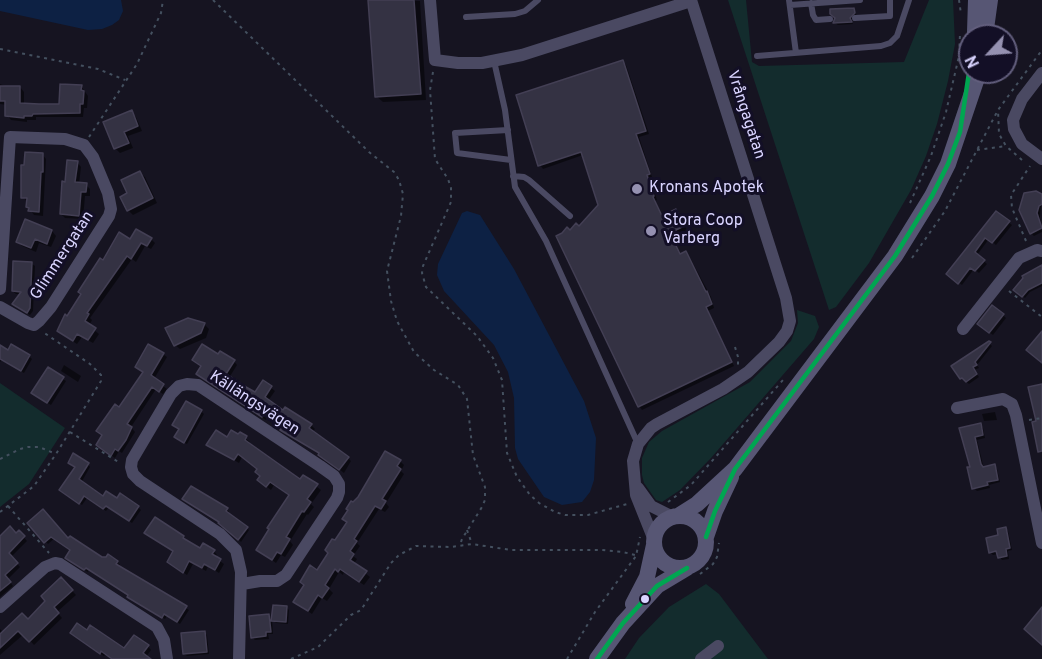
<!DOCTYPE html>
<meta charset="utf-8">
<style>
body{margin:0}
#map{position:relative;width:1042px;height:659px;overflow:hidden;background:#161421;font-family:Overpass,sans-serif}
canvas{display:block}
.north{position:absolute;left:958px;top:24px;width:60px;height:60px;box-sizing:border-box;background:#130f26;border:2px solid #625e7d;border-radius:50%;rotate:244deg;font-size:16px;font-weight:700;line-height:24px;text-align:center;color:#d9d4ff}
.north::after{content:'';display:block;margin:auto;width:21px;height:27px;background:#9591b1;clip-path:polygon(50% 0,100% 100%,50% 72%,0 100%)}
</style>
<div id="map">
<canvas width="1042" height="659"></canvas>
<div class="north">N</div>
</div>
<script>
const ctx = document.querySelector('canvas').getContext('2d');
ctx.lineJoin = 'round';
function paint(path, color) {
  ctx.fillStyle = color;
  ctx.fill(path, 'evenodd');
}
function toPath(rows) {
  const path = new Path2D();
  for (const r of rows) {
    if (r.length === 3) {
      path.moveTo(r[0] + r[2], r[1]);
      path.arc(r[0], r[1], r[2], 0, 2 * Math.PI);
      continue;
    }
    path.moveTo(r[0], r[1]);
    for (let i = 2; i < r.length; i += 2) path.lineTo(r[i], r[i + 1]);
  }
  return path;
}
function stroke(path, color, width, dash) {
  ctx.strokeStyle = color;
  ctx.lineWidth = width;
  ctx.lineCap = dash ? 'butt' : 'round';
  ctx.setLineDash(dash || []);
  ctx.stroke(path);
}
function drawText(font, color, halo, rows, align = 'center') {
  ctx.font = font + ' Overpass,sans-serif';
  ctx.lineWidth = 6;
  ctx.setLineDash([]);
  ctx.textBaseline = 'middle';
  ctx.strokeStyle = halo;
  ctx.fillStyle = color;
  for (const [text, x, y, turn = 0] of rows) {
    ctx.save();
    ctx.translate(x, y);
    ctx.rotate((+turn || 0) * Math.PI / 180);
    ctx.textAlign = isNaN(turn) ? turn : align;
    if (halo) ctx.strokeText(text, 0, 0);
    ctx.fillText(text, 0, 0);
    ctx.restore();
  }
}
paint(toPath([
 [728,0,746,0,752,62,759,66,904,62,929,0,953,0,955,44,948,81,937,124,926,156,911,190,869,263,836,307,829,310],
 [797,310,815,316,819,327,814,339,711,458,680,490,662,502,656,500,644,483,642,475,642,458,649,442,662,431,750,382,791,341,798,323],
 [0,383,65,428,29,484,0,507],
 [706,584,719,594,768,659,625,659,639,638,669,607]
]), '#132c2d');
paint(toPath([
 [0,0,121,0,123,11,119,20,112,25,102,29,88,30,0,11],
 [467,211,480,215,514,269,584,401,596,438,594,480,590,492,582,502,562,505,544,497,518,459,515,448,514,398,508,372,494,345,444,291,437,275,438,264,462,213]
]), '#0d2144');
paint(toPath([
 [370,0,420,1,426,100,383,102,376,96],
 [854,9,857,16,852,21,853,24,838,25,835,23],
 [623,62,626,65,649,134,639,137,652,177,650,178,657,200,655,201,663,217,676,211,679,214,687,230,672,237,681,255,686,253,689,256,711,297,714,308,708,311,734,366,642,410,639,406,570,232,579,228,600,205,583,155,543,169,540,165],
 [0,84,7,87,20,87,24,92,24,105,61,105,81,86,88,96,87,108,84,108,83,117,36,117,36,120,27,120,27,122,11,120,7,115,7,105,0,104],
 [131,112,136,117,142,131,128,136,133,148,120,153,115,148],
 [42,154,46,159,43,216,34,215,27,206,28,202,23,197],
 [77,162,81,167,79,184,86,185,90,189,90,196,85,196,83,219,65,218,61,214,66,183],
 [140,173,145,177,157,203,133,215,128,210,129,194],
 [1042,196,1040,217,1042,232,1034,236,1031,233],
 [997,213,1012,225,996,245,989,239,977,255,987,264,979,273,974,269,962,285,951,277],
 [52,231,56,236,51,247,39,243,36,252,22,246,17,241],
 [151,239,155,243,151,249,145,246,136,262,132,259,90,318,92,320,89,326,99,334,93,343,82,337,77,344,63,335,59,331,103,262,131,241],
 [32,264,35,266,33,311,30,315,14,304,21,294,16,294,13,291],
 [1042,267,1042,286,1030,292,1025,298,1015,290],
 [1003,315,1006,318,993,335,982,327],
 [204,324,209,329,206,338,180,349,175,345],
 [989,343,992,346,977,365,979,368,974,370,979,377,969,384,962,378,954,366],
 [0,346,8,352,29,356,32,359,24,373,2,360,0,362],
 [163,354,167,357,154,379,167,389,163,394,156,389,131,427,135,432,122,453,119,451,115,458,101,448,120,410,144,373,137,367],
 [219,356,234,361,237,365,229,378,255,394,264,382,275,391,268,401,284,412,311,425,315,429,312,432,348,458,351,461,344,473,269,415,266,420,202,378],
 [64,365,81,376,78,382,61,371],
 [63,379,66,381,51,405,36,396],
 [201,411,204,414,187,444,178,440,176,437],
 [995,412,997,420,984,421,982,414],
 [980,425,983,428,985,438,977,440,984,469,994,466,997,469,1000,482,989,485,990,488,977,491,974,488,972,468,961,429],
 [240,434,250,442,249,444,301,481,304,477,321,490,311,504,314,507,308,515,307,514,290,541,293,545,285,557,281,555,276,563,258,550,290,496,274,485,271,490,263,484,259,469,242,457,239,463,208,445,238,436],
 [400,461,404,465,401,471,404,474,386,503,389,507,385,512,379,509,357,543,360,546,353,556,357,559,354,564,370,577,364,585,344,572,343,575,339,572,329,589,333,593,327,601,322,598,312,614,295,602,318,572,348,523,353,504],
 [88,464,90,467,81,483,103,498,138,507,141,510,132,523,109,507,106,511,87,498,82,505,64,492],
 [187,501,227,509,229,512,227,514,249,530,241,542,221,522],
 [29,523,101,558,117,562,120,565,118,567,189,610,180,624,167,616,165,619,132,600,130,595,89,569,88,572,70,560,72,550,55,538,48,544],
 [1006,529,1008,531,1012,550,1008,551,1009,559,1002,560,998,554,993,555,990,552],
 [19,532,27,541,11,557,20,567,8,579,13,586,0,597,0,538,16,535],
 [150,536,183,537,201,550,214,551,217,555,216,558,224,564,219,573,208,566,206,571,193,564,187,575,168,562,175,552],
 [61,579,76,595,57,612,62,618,34,645,24,634,0,655,0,629,4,633,28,621,47,601],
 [286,607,289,610,288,624,276,623,272,619,273,634,268,634,269,639,255,640,252,637,269,616,273,620],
 [72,632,124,651,148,646,151,650,146,657,148,659,113,659,106,654,104,656,85,644],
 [204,632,207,635,209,654,187,656,184,654]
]), '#0007');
const building = toPath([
 [368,0,414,0,421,94,375,97,368,0],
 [854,8,855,13,850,18,852,22,833,23,835,18,830,14,830,9,854,8],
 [623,60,646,131,636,134,650,174,647,175,654,196,653,197,662,216,676,209,684,226,670,233,680,254,686,251,706,292,707,291,712,304,706,307,732,362,638,407,556,236,562,233,567,227,570,230,576,223,579,226,598,205,581,152,538,166,516,95,623,60],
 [60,84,82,85,81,90,84,91,83,104,80,104,80,113,33,114,32,116,24,116,24,118,5,116,5,101,0,101,0,86,20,86,20,103,39,104,59,104,60,84],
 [132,110,138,126,124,132,129,143,114,149,103,122,132,110],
 [25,152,43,153,43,172,41,172,39,212,28,211,29,208,26,207,27,198,21,198,21,165,24,165,25,152],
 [67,160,78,161,75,182,87,183,86,192,81,192,79,216,60,214,62,181,65,182,67,160],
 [140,171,153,198,127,211,120,197,127,193,121,180,140,171],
 [1036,191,1042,194,1042,204,1039,206,1037,213,1042,228,1030,234,1019,210,1024,193,1036,191],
 [996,211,1010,221,992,243,985,238,975,252,985,260,975,271,970,268,958,284,946,274,996,211],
 [25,219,52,230,47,244,35,239,31,248,16,242,25,219],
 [136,229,152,238,147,246,141,243,131,259,127,256,87,313,89,314,85,321,96,328,88,340,77,334,73,341,57,331,65,314,67,316,81,294,78,292,100,258,103,260,119,232,130,239,136,229],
 [13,261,32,262,30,308,27,313,12,304,21,292,12,291,13,261],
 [1042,265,1042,283,1028,290,1022,297,1013,290,1023,278,1022,276,1042,265],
 [992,305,1004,314,989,333,977,324,992,305],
 [188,318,205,323,201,333,174,346,165,328,188,318],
 [1042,331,1042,363,1026,350,1042,331],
 [989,341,991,342,975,362,977,365,973,367,977,374,966,382,962,378,960,379,951,366,989,341],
 [11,344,30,355,21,371,0,359,0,345,8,350,11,344],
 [148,344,164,353,151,375,164,384,159,392,152,387,127,424,132,427,126,440,118,451,115,449,111,456,96,445,102,435,96,431,115,404,119,407,143,372,135,367,148,344],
 [202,344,218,354,220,351,235,360,226,374,246,387,255,392,263,380,272,386,265,397,283,410,285,407,312,424,309,428,349,457,339,470,318,455,319,453,280,430,284,425,265,413,262,417,196,374,201,366,192,360,202,344],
 [48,367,64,377,47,403,31,393,48,367],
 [1042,384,1042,451,1038,452,1032,422,1036,421,1028,387,1042,384],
 [186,401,202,410,184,443,174,437,179,429,172,425,186,401],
 [981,423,983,435,975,437,981,464,983,467,995,464,998,480,987,482,988,485,972,489,967,467,970,467,959,428,981,423],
 [216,430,227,437,231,430,238,434,240,432,247,436,245,440,300,479,303,475,318,484,307,499,311,502,304,512,302,511,286,537,290,539,281,554,277,552,272,560,256,550,269,529,267,528,289,495,270,482,266,487,257,480,260,476,255,472,257,469,238,454,234,460,206,445,216,430],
 [385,451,401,460,397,466,401,469,382,499,386,501,381,509,375,506,354,539,357,541,350,551,354,554,350,560,367,571,359,582,340,569,338,572,335,569,325,585,329,588,322,598,318,595,308,611,293,602,304,585,300,582,310,565,317,570,328,553,325,550,332,539,335,540,347,522,342,519,348,510,346,509,351,501,353,502,358,497,385,451],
 [73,453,89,463,79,479,103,496,106,491,117,498,120,493,139,506,129,521,106,506,103,509,84,496,79,504,59,490,75,467,68,463,73,453],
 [191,486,228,508,226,511,248,527,238,540,218,523,219,522,182,499,191,486],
 [43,509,68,538,70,536,102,557,106,557,108,554,118,561,116,564,187,606,177,622,164,614,162,618,127,597,128,595,86,568,84,570,65,558,70,550,51,537,44,543,27,523,43,509],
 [155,517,184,536,183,538,200,548,203,543,215,550,212,554,221,559,215,570,204,564,202,568,189,561,183,573,167,562,173,551,144,533,155,517],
 [10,526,16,533,19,530,25,536,9,553,18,563,5,575,11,582,0,591,0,536,10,526],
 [1006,527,1010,548,1006,549,1007,556,998,558,996,551,989,553,986,538,998,535,997,529,1006,527],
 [61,577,73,590,54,607,59,613,29,642,18,631,0,648,0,634,22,613,28,619,45,601,41,596,61,577],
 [273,605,287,606,286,622,271,621,273,605],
 [1042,607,1042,645,1024,629,1042,607],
 [269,614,271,632,266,632,266,636,251,638,249,616,269,614],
 [77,623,87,630,90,625,124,648,134,635,149,645,143,653,151,659,112,659,101,651,100,654,70,633,77,623],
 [205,631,207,652,183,654,181,633,205,631]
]);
paint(building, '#343243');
stroke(building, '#433f54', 1.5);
stroke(toPath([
 [213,0,369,152,394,172,399,180,403,194,401,216,387,271,391,301,397,321,414,352,434,370,458,385,467,399,473,455,485,487,485,500,482,507,462,539,460,545],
 [959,0,961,14],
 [0,49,98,69,125,80],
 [433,72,430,90,435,159,448,179,451,188,451,202,423,266,422,273,426,287,477,336,493,358,502,380,507,453,517,477,530,495,539,503,555,512,565,515,588,515,627,504],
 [89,137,137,64,161,13,163,0],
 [977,150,1006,146],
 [1022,160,1006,146,999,134,998,110,1042,50],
 [910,203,931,156,946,112,959,56,960,34],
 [1026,241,1012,208,1011,195,1030,166],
 [912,258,945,211,998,110],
 [1009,291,1042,317],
 [735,347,738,357,738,365],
 [1029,420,1042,418],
 [70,432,120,463],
 [0,459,20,449,28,447,39,447,56,454],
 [668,502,691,485,783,380],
 [8,506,49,553],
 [0,512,34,486,56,454,101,381,101,375,90,364,43,332],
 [467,530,472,544],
 [700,574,713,564,717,557,719,543],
 [291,659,318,647,351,615,361,610,391,563,399,555,416,546,451,547,472,544,511,550,602,550,623,552,635,555],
 [567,659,595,612,636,556,640,537]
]), '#44505f', 2, [3, 4.5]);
stroke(toPath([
 [789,0,796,53],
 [811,3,813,15,816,20,830,19],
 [790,5,860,0],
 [466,17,515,14,525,11,538,0],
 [855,18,890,16,890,0],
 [757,56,881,46,890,43,897,36,909,0],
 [494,61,505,110,515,187,546,241,638,444],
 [508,130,455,133,457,153,511,160],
 [513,176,524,177,529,180,570,216]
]), '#4a4962', 6);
stroke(toPath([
 [430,0,435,60,458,63,482,63,522,55,691,1],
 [1042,73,1022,99,1013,120,1014,129,1022,144,1042,159],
 [0,289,10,137,65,139,84,145,93,157,108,193,111,209,109,216,51,307,39,321,34,325,28,323,0,307],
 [963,329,1019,258,1037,250,1042,251],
 [957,408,1003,399,1012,404,1016,415,1042,543],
 [638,488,651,506,673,517],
 [654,540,636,495,633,461,638,444,651,428,657,424,723,389,748,372,779,342,787,331,790,321,786,298,691,0],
 [0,607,45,567,55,563,60,564,157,627,164,640,167,659],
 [239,659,241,572,236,550,220,534,140,481,133,474,131,467,132,460,171,394,179,386,187,384,198,385,320,466,334,476,339,484,339,492,337,498,286,575,277,581,260,581,242,584],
 [701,659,718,646]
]), '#4a4962', 12);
stroke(toPath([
 [975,32,976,0],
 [985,36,990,0],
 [680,542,26],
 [678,516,697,504,735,469,895,256,932,196,948,164,979,72],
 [706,537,715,511,731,477],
 [633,604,647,577,654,545],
 [597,659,623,623,657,586,687,568]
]), '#575674', 16);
stroke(toPath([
 [706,537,715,511,735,469,895,256,932,196,948,164,960,132,970,66],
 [597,659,623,623,657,586,687,568]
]), '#00a651', 4.5);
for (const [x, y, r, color] of [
 [637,189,6,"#9591b1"],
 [651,231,6,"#9591b1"],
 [645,599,5,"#d9d4ff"]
]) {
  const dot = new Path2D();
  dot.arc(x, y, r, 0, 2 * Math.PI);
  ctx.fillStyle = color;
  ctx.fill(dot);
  stroke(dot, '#130f26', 2);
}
drawText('16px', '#d9d4ff', '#130f26', [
 ["Vrångagatan",745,115,72],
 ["Glimmergatan",63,256,-57],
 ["Källängsvägen",254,404,33]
]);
drawText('16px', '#d9d4ff', '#130f26', [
 ["Kronans Apotek",649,189],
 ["Stora Coop",663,222],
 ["Varberg",663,240]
], 'left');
</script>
